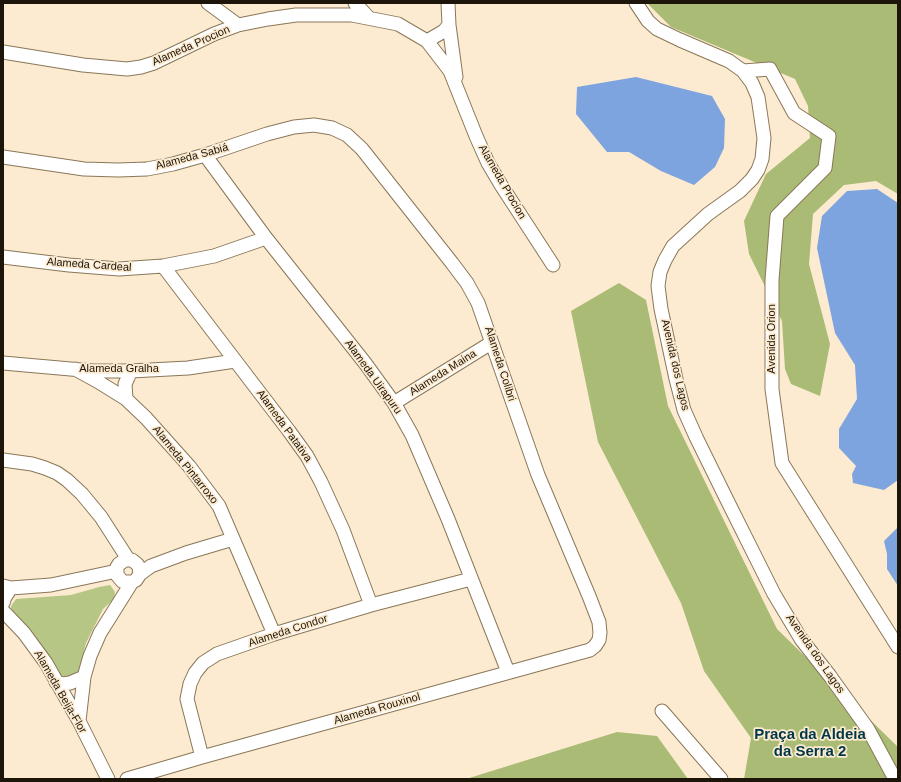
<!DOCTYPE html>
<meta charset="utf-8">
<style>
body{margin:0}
#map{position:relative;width:901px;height:782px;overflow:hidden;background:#fcebd0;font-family:Helvetica,sans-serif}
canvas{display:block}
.frame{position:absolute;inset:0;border:4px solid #1d1509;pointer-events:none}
</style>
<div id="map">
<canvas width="901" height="782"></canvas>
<div class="frame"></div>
</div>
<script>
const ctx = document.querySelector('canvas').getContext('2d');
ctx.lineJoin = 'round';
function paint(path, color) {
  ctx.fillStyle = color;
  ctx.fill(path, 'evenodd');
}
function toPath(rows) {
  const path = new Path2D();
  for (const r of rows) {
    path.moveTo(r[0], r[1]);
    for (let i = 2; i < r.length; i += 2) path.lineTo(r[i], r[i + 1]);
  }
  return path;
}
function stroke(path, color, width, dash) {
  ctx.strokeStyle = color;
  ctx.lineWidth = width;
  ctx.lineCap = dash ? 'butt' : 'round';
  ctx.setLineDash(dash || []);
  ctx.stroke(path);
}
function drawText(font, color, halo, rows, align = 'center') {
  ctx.font = font + ' Helvetica,sans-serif';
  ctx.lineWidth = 3.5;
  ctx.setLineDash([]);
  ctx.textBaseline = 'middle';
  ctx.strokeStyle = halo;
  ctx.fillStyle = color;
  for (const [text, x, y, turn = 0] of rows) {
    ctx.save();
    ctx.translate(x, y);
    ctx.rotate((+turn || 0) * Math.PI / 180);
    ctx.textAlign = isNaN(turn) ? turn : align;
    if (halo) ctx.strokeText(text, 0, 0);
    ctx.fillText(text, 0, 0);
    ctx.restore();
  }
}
paint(toPath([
 [110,585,115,592,114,599,103,609,86,643,79,671,69,677,60,676,33,633,12,615,11,606,16,599,71,595,99,587]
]), '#b6c785');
paint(toPath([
 [647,3,898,3,898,194,876,181,844,185,813,214,809,264,830,344,820,396,791,384,785,369,782,321,749,254,744,221,766,174,810,138,808,106,795,79,671,27],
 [619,283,646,300,668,406,777,629,898,747,898,779,744,779,751,738,704,671,681,603,598,442,571,311],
 [617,732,657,736,688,779,466,779]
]), '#a9bb74');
paint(toPath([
 [636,77,712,96,725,119,724,148,715,167,694,185,661,171,629,152,607,152,576,114,577,87],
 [877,189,898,203,898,480,884,490,853,483,852,474,856,466,839,448,839,429,857,399,855,365,835,333,817,248,822,216,847,191],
 [898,527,898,586,887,569,887,554,884,541]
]), '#7da4de');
const minor = toPath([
 [208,3,238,25],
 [355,3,368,17],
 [448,3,449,25,456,77],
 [636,3,648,21,657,29,680,40,729,61,743,71,752,83,758,97,764,138,762,159,758,170,752,179,740,191,708,214,673,246,665,260,660,272,658,286,661,309,676,379,684,410,696,437,727,500,774,594,801,639,830,676,868,729,895,779],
 [427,41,444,31,449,25],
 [3,52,83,65,127,69,141,67,154,63,214,34,238,25,268,19,296,15,352,15,398,24,427,41,450,71,476,136,488,163,501,185,553,265],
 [743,71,770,69,794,113,829,136,825,168,777,216,772,280,772,389,782,463,898,647],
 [205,155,266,238,365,363,394,403,412,435,448,519,508,672],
 [3,157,84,169,118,170,147,169,173,164,205,155,267,134,294,127,314,125,332,128,347,135,362,149,452,263,467,283,478,303,538,475,589,596,599,622,600,633,599,640,595,646,590,650,202,757,127,779],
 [3,257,69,265,119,269,163,266,214,256,266,238],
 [163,266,289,431,307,456,321,482,343,530,371,605],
 [3,363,93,371,131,371,188,368,235,361],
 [75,369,97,381,126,399,146,418,189,466,219,506,274,634],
 [126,399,125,384,131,371],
 [394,403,491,343],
 [3,460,32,464,45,468,57,473,67,480,82,494,101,517,128,559],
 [140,574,151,566,186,553,233,539],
 [3,586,11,588,51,585,117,571],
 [3,603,5,597,11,588],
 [3,611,24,633,46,663,79,721,108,779],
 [56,682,62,684,70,683,84,677],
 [662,711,721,779],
 [79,721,84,677,90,656,100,633,132,582,136,580,140,574,139,567,137,564,132,560,125,560,119,564,117,567,117,575,122,581,125,582,132,582],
 [202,757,187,699,190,684,195,673,203,663,217,654,274,634,371,605,471,579]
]);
stroke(minor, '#8a7758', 15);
stroke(minor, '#fff', 13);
drawText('11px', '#1d1509', '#fcebd0', [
 ["Alameda Procion",191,46,-24],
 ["Alameda Sabiá",192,157,-15],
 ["Alameda Procion",502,182,60],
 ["Alameda Cardeal",89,265,4],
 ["Avenida Orion",772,339,-90],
 ["Alameda Colibri",500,364,72],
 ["Avenida dos Lagos",675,365,77],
 ["Alameda Gralha",119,369],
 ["Alameda Maina",443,373,-32],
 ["Alameda Uirapuru",373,377,54],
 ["Alameda Patativa",284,426,54],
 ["Alameda Pintarroxo",185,465,51],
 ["Alameda Condor",288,631,-18],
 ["Avenida dos Lagos",815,654,55],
 ["Alameda Beija-Flor",60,692,60],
 ["Alameda Rouxinol",377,709,-16]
]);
drawText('bold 15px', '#003748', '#fcebd0', [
 ["Praça da Aldeia",810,735],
 ["da Serra 2",810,752]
]);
</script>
